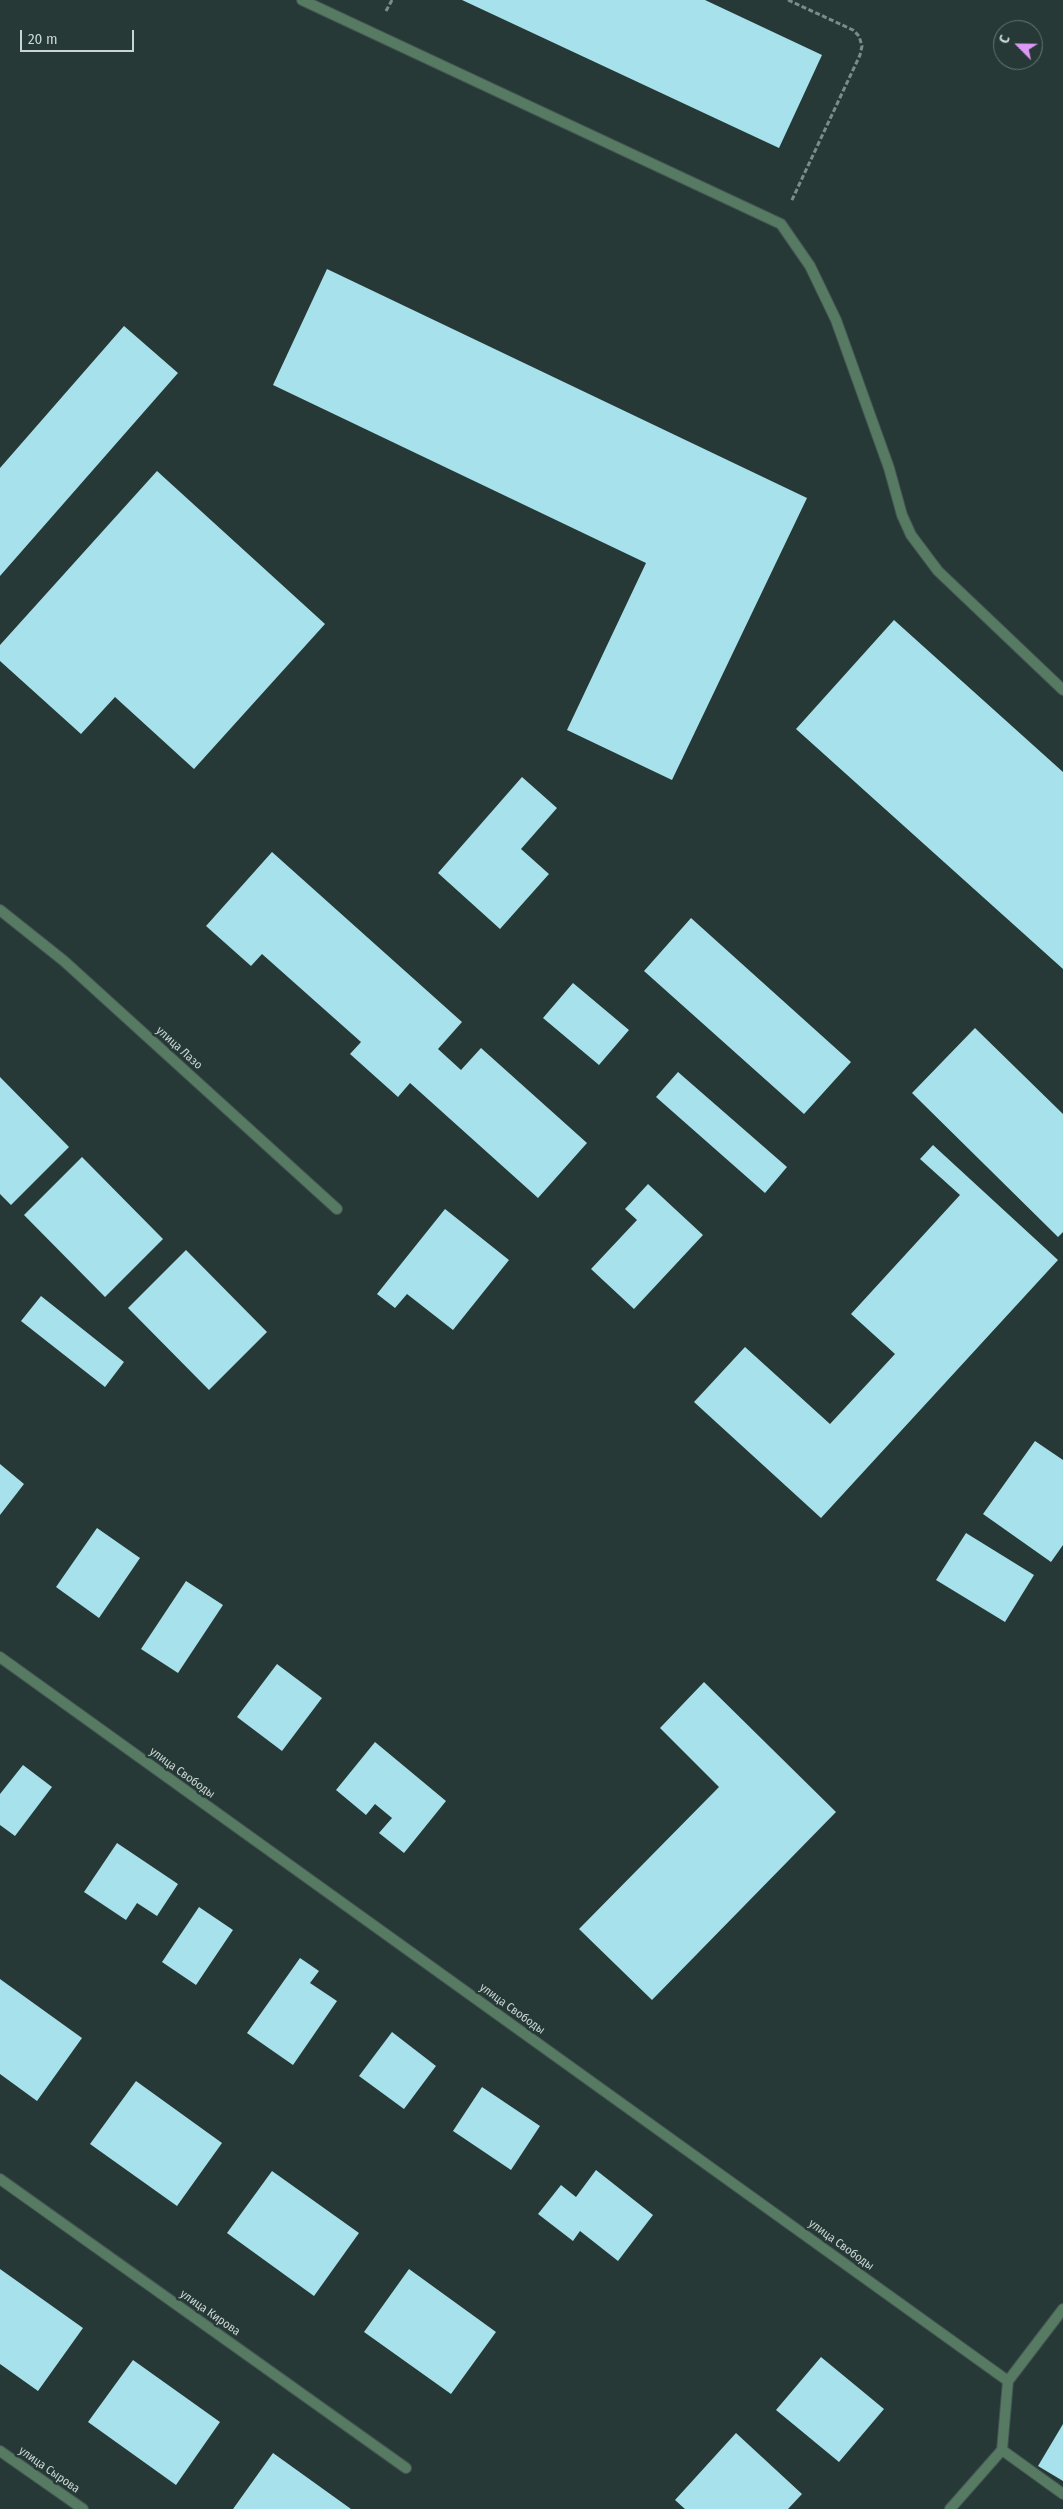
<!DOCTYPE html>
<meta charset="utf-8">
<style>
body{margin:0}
#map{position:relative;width:1063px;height:2509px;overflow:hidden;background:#263936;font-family:"Fira Sans Condensed",sans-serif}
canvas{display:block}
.north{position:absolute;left:993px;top:20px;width:50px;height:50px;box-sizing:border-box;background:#263936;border:1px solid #677774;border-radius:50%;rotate:293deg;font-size:14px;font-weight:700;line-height:20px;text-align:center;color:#c9d5d2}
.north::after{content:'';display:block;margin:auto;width:18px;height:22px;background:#dc99f4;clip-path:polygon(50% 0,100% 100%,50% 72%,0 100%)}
.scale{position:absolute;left:20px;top:30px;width:114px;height:22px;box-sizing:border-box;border:2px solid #c9d5d2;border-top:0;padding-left:6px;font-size:15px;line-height:18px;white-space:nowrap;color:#c9d5d2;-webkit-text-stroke:4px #263936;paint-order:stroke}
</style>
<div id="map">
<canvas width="1063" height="2509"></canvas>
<div class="north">С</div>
<div class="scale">20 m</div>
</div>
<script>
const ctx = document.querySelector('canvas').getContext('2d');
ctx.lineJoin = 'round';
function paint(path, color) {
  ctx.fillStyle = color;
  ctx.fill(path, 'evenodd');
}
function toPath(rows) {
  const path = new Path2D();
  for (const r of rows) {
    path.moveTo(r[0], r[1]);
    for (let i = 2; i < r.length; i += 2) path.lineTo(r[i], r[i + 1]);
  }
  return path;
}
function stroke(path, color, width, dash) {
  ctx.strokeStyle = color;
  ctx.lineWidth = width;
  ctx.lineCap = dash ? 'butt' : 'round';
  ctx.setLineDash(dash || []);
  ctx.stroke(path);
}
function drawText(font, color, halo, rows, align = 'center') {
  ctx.font = font + ' "Fira Sans Condensed",sans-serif';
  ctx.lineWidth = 5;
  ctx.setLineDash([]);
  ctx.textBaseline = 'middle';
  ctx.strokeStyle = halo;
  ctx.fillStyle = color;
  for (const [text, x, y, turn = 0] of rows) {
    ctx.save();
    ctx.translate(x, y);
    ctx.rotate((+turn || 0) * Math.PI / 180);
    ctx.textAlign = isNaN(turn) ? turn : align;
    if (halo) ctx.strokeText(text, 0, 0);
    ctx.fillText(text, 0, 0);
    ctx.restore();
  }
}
paint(toPath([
 [462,0,705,0,822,55,779,148],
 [327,269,807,498,672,780,567,730,646,563,273,385],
 [124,326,178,373,0,576,0,468],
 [157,471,325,624,194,769,115,697,81,734,0,661,0,645],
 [894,620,1063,772,1063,969,796,729],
 [522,777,557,808,521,849,549,874,500,929,438,873],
 [272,852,462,1022,438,1049,461,1070,481,1048,587,1143,538,1198,410,1083,398,1097,350,1054,361,1042,262,954,251,966,206,926],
 [691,918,851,1062,804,1114,644,971],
 [573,983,629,1030,599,1065,543,1018],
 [975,1028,1063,1114,1063,1232,1058,1237,912,1093],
 [678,1072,787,1167,765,1193,656,1097],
 [0,1077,69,1147,11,1205,0,1194],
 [933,1145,1058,1260,821,1518,694,1402,745,1347,830,1424,895,1354,851,1314,960,1195,920,1159],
 [82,1157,163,1239,105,1297,24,1215],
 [648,1184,703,1235,634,1309,591,1269,637,1220,625,1209],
 [445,1209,509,1260,453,1330,407,1294,395,1308,377,1294],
 [186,1250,267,1332,209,1390,128,1308],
 [41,1296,124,1362,105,1387,21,1321],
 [1035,1441,1063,1460,1063,1545,1051,1562,983,1514],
 [0,1464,24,1484,0,1515],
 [97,1528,140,1558,99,1618,56,1587],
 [966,1533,1034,1575,1005,1622,936,1580],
 [186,1581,223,1605,178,1673,141,1649],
 [277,1664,322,1698,282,1751,237,1717],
 [704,1682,836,1812,652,2000,579,1929,719,1787,660,1728],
 [375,1742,446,1801,404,1853,379,1833,392,1818,375,1804,366,1815,336,1790],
 [23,1765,52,1787,15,1836,0,1825,0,1794],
 [117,1843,178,1884,157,1916,137,1903,126,1920,84,1892],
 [199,1907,233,1930,196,1985,162,1962],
 [300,1958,319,1971,310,1983,337,2001,293,2065,247,2033],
 [0,1979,82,2038,37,2101,0,2074],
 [392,2032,436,2066,404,2109,359,2076],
 [136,2081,222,2143,177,2206,90,2144],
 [482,2087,540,2126,511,2170,453,2131],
 [596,2170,653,2215,618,2261,580,2231,573,2241,538,2214,561,2185,576,2197],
 [272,2171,359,2233,314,2296,227,2233],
 [0,2269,83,2328,38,2391,0,2364],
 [409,2269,496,2332,451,2394,364,2332],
 [821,2357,884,2409,839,2462,776,2410],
 [133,2360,220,2422,176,2485,88,2422],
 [1063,2424,1063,2481,1038,2466],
 [736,2433,802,2494,788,2509,685,2509,675,2500],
 [273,2453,351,2509,233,2509]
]), '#a7e1eb');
const lane = toPath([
 [302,0,781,224,810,266,836,320,889,468,902,515,911,535,938,571,1063,690]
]);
const street = toPath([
 [0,910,64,961,337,1209],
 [0,1657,1008,2381],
 [0,2179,406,2468],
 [1002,2450,1063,2494],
 [0,2451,83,2509],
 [950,2509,1002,2450,1008,2381,1063,2309]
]);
stroke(lane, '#435552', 12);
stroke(street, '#435552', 12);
stroke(toPath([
 [788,0,853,30,859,36,862,46,860,55,791,202],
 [386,11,392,0]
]), '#7c8c89', 3, [5, 2.5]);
stroke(lane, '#567a62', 10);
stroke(street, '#567a62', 10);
drawText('12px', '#c9d5d2', '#263936', [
 ["улица Лазо",179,1048,42],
 ["улица Свободы",182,1773,36],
 ["улица Свободы",512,2009,36],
 ["улица Свободы",841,2245,36],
 ["улица Кирова",210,2313,35],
 ["улица Сырова",49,2470,35]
]);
</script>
